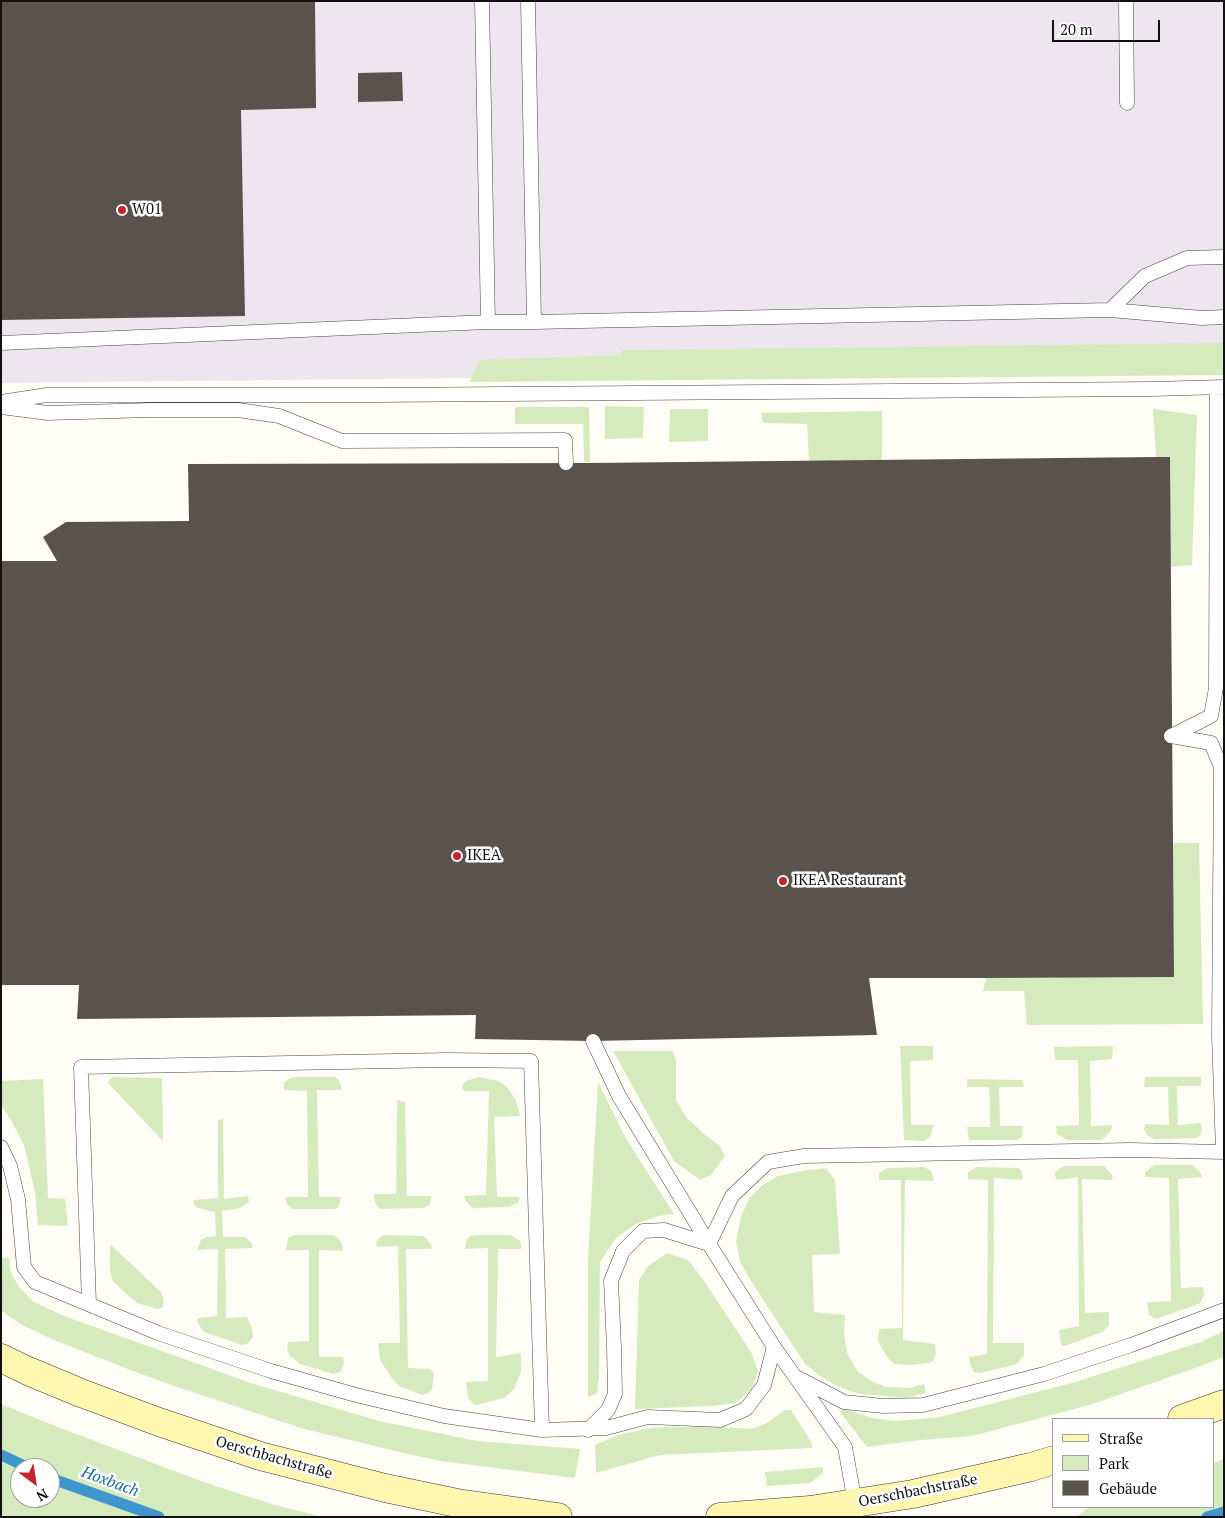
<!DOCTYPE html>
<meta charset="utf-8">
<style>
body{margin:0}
#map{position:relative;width:1225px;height:1518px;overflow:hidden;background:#fffdf5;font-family:"PT Serif",serif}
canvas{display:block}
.frame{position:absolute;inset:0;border:2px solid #111;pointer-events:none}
.legend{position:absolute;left:1052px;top:1418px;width:162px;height:90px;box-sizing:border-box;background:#fff;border:1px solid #a0a0a0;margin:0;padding:6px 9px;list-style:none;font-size:15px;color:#111}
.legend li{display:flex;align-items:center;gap:10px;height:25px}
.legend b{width:25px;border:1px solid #a0a0a0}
.north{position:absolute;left:10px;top:1458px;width:50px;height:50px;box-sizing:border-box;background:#fff;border:1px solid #a0a0a0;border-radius:50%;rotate:149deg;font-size:14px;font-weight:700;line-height:20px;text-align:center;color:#111}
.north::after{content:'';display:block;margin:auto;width:18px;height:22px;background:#c4262e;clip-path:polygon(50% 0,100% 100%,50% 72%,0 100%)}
.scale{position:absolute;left:1052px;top:20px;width:108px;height:22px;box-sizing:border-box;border:2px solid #111;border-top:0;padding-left:6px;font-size:15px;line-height:18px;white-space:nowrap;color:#111;-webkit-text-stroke:4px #fff;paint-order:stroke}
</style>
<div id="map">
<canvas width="1225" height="1518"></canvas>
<div class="frame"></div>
<ul class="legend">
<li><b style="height:6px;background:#fff6b0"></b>Straße</li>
<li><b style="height:14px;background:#d5ebbd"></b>Park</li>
<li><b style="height:14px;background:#5a524d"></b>Gebäude</li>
</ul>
<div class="north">N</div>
<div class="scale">20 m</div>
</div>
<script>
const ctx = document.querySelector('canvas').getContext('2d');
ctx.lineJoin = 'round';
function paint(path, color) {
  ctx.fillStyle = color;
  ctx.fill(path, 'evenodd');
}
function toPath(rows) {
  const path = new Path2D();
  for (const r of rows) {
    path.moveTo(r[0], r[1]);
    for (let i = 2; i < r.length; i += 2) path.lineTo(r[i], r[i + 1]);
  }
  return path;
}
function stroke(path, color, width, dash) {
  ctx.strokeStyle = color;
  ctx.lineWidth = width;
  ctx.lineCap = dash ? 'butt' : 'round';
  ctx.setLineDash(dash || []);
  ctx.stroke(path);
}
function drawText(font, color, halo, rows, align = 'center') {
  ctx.font = font + ' "PT Serif",serif';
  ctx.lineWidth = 5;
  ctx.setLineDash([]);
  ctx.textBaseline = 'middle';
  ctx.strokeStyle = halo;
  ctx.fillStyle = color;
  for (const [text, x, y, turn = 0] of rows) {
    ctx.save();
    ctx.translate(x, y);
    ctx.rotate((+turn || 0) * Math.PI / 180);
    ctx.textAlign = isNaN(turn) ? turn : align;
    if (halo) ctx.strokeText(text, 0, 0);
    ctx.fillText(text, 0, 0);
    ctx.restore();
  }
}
paint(toPath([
 [1,1,1224,1,1224,370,1,383]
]), '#eee6ef');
paint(toPath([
 [1224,343,1224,375,469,382,481,360,621,355,622,350],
 [605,406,644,407,643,438,605,439],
 [515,407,589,407,590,463,584,461,583,424,515,424],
 [670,409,708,409,708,441,669,442],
 [1153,409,1197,415,1192,565,1170,567,1170,457,1156,457],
 [882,411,882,461,809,461,807,424,763,423,761,413],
 [1172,843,1199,843,1203,1024,1027,1025,1024,991,983,991,986,978,1174,976],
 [900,1046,933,1046,933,1060,910,1061,911,1125,934,1125,930,1137,925,1141,904,1140],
 [1113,1046,1112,1059,1090,1061,1091,1126,1112,1125,1111,1130,1102,1140,1067,1140,1057,1134,1056,1126,1079,1125,1078,1062,1077,1060,1055,1060,1054,1047],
 [613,1051,673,1051,676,1061,676,1100,687,1118,704,1134,720,1146,725,1156,711,1175,700,1180,674,1161],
 [113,1077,162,1078,163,1141,108,1083,109,1080],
 [293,1077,335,1077,339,1080,341,1085,341,1090,317,1090,319,1197,341,1197,338,1208,334,1209,293,1209,286,1203,285,1197,308,1197,307,1091,284,1090,284,1082],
 [478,1077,498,1081,506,1086,516,1100,520,1116,494,1117,497,1197,520,1197,518,1203,508,1207,472,1208,466,1201,464,1196,486,1195,489,1091,463,1091,462,1086,466,1081],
 [1145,1077,1201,1077,1201,1086,1177,1086,1178,1125,1201,1123,1202,1129,1200,1136,1195,1138,1155,1139,1148,1136,1144,1130,1145,1124,1169,1125,1168,1087,1144,1087],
 [43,1079,48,1198,65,1199,68,1226,38,1225,35,1192,24,1145,11,1120,1,1105,1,1081],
 [967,1079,1023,1080,1024,1087,999,1087,1000,1126,1023,1126,1022,1137,1016,1140,969,1140,967,1127,990,1127,990,1106,989,1087,967,1087],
 [598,1082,625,1137,674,1214,658,1216,636,1224,616,1238,600,1262,599,1377,597,1394,588,1397,588,1259],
 [397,1100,405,1102,407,1196,431,1196,430,1205,423,1208,380,1209,375,1203,374,1194,396,1194],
 [223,1119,224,1199,248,1196,249,1202,240,1208,222,1211,223,1237,244,1237,247,1238,252,1244,252,1248,225,1249,226,1318,247,1317,252,1329,253,1337,247,1344,242,1345,204,1332,197,1322,198,1318,217,1316,218,1249,197,1250,201,1240,206,1237,216,1236,215,1212,198,1208,194,1204,194,1200,218,1198,218,1120],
 [1154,1165,1193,1165,1200,1172,1202,1177,1178,1179,1181,1288,1203,1287,1204,1295,1200,1303,1196,1305,1156,1319,1149,1315,1147,1302,1171,1301,1169,1178,1145,1177,1145,1172],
 [1065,1166,1104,1166,1112,1175,1113,1180,1082,1179,1085,1313,1109,1312,1109,1325,1102,1332,1065,1346,1061,1345,1059,1330,1079,1326,1078,1177,1057,1180,1054,1174,1060,1168],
 [924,1167,931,1171,934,1181,905,1180,903,1340,935,1344,936,1354,933,1361,929,1363,911,1365,894,1364,888,1358,882,1349,878,1340,879,1329,902,1328,901,1180,879,1180,879,1173,887,1168],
 [977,1167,1018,1168,1021,1170,1023,1180,994,1178,993,1343,1024,1343,1024,1355,1017,1364,980,1373,974,1372,971,1367,969,1357,987,1354,988,1180,968,1179,968,1172],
 [826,1168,835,1180,840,1254,812,1255,814,1312,845,1315,844,1333,847,1353,858,1372,873,1382,886,1387,910,1388,924,1384,926,1393,906,1398,859,1394,837,1386,820,1376,805,1364,753,1284,740,1262,736,1242,741,1216,749,1199,761,1186,778,1176,807,1170],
 [294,1235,334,1235,340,1240,342,1245,343,1251,319,1250,319,1357,343,1357,344,1363,342,1368,341,1372,333,1374,300,1364,290,1356,287,1349,288,1342,309,1341,309,1250,286,1250,288,1238],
 [385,1235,423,1236,427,1239,432,1246,431,1249,406,1249,408,1368,430,1369,434,1374,432,1389,430,1392,422,1395,399,1386,391,1377,380,1360,378,1343,400,1343,398,1246,377,1247,376,1244,377,1241,380,1237],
 [476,1235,510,1235,519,1240,521,1243,521,1249,498,1249,496,1357,521,1353,521,1372,514,1389,504,1398,476,1405,472,1403,468,1397,466,1382,488,1381,488,1248,465,1249,466,1241,470,1236],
 [110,1244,162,1293,164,1304,162,1308,157,1309,137,1303,113,1282,110,1271],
 [667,1253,688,1260,702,1278,751,1352,758,1371,752,1388,736,1403,712,1406,635,1409,639,1280,648,1266],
 [1,1258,9,1258,11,1273,19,1287,34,1302,64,1316,251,1383,379,1421,477,1441,580,1449,575,1478,440,1461,395,1451,301,1428,174,1386,133,1371,54,1340,22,1325,7,1315,1,1310],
 [1224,1331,1224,1357,1198,1367,1093,1404,972,1436,921,1440,867,1447,840,1412,843,1408,872,1418,896,1421,940,1417,1072,1383,1201,1342],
 [1,1404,50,1424,206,1483,275,1505,323,1517,1,1517],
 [20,1468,50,1468,50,1498,20,1498],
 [785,1410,791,1410,810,1440,813,1448,660,1455,596,1473,595,1445,618,1435,651,1428,705,1426,751,1429,767,1423],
 [1224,1459,1224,1517,1076,1517,1089,1507,1214,1507,1214,1463],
 [823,1467,823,1473,810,1483,767,1486,765,1472]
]), '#d5ebbd');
stroke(toPath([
 [1,1455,29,1468],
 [50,1478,159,1517],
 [1207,1517,1224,1512]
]), '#3f96cf', 11);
paint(toPath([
 [1,1,315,1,316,108,241,110,245,316,1,320],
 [402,72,403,101,358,102,358,73],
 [1156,457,1170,457,1174,977,986,978,869,978,877,1035,593,1041,475,1039,476,1015,77,1019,79,985,1,985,1,561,57,561,43,537,66,522,189,521,188,464,590,463]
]), '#5a524d');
const lane = toPath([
 [482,1,488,322],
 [528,1,534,322],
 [1126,1,1127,103],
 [1110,310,1145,276,1187,258,1224,257],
 [1,343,488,322,534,322,1110,310,1202,318,1224,317],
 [1,402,47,395,378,395,1153,389,1224,387],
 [1,407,48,413,151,410,238,410,279,416,342,441,565,440,566,463],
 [1171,736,1211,743,1221,767,1219,1035,1223,1152],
 [1171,736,1211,716,1216,688,1217,388],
 [593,1041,619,1096,709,1244,774,1347,845,1447,855,1503],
 [1,1147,10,1166,18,1199,24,1267,35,1282,158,1333,271,1371,356,1395,444,1416,542,1430,606,1428,648,1417,720,1420,746,1409,764,1385,774,1347],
 [709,1244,732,1196,768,1162,804,1156,1130,1150,1224,1152],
 [89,1304,81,1067,446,1060,531,1061,542,1430],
 [798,1378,844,1402,883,1406,923,1405,1044,1374,1131,1345,1224,1310],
 [588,1430,608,1410,615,1394,614,1347,611,1281,623,1251,643,1231,664,1230,709,1244]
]);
const secondary = toPath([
 [1,1358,28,1371,81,1393,159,1422,260,1456,385,1488,457,1503,558,1517],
 [1182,1419,1224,1404],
 [720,1517,810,1510,913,1494,1031,1467,1054,1460]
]);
stroke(lane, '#444', 15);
stroke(secondary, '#333', 29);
stroke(lane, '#fff', 14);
stroke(secondary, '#fff6b0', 28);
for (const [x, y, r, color] of [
 [122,210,5,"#c4262e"],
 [457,856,5,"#c4262e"],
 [783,881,5,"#c4262e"]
]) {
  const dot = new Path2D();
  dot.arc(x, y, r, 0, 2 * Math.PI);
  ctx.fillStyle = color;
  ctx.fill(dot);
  stroke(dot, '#fff', 2);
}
drawText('15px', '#111', '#fff', [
 ["W01",132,210],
 ["IKEA",467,856],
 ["IKEA Restaurant",793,881]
], 'left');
drawText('15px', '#111', '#fff', [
 ["Oerschbachstraße",274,1458,16],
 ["Oerschbachstraße",918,1491,-11]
]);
drawText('italic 16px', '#1768a6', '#fff', [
 ["Hoxbach",110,1482,20]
]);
</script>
